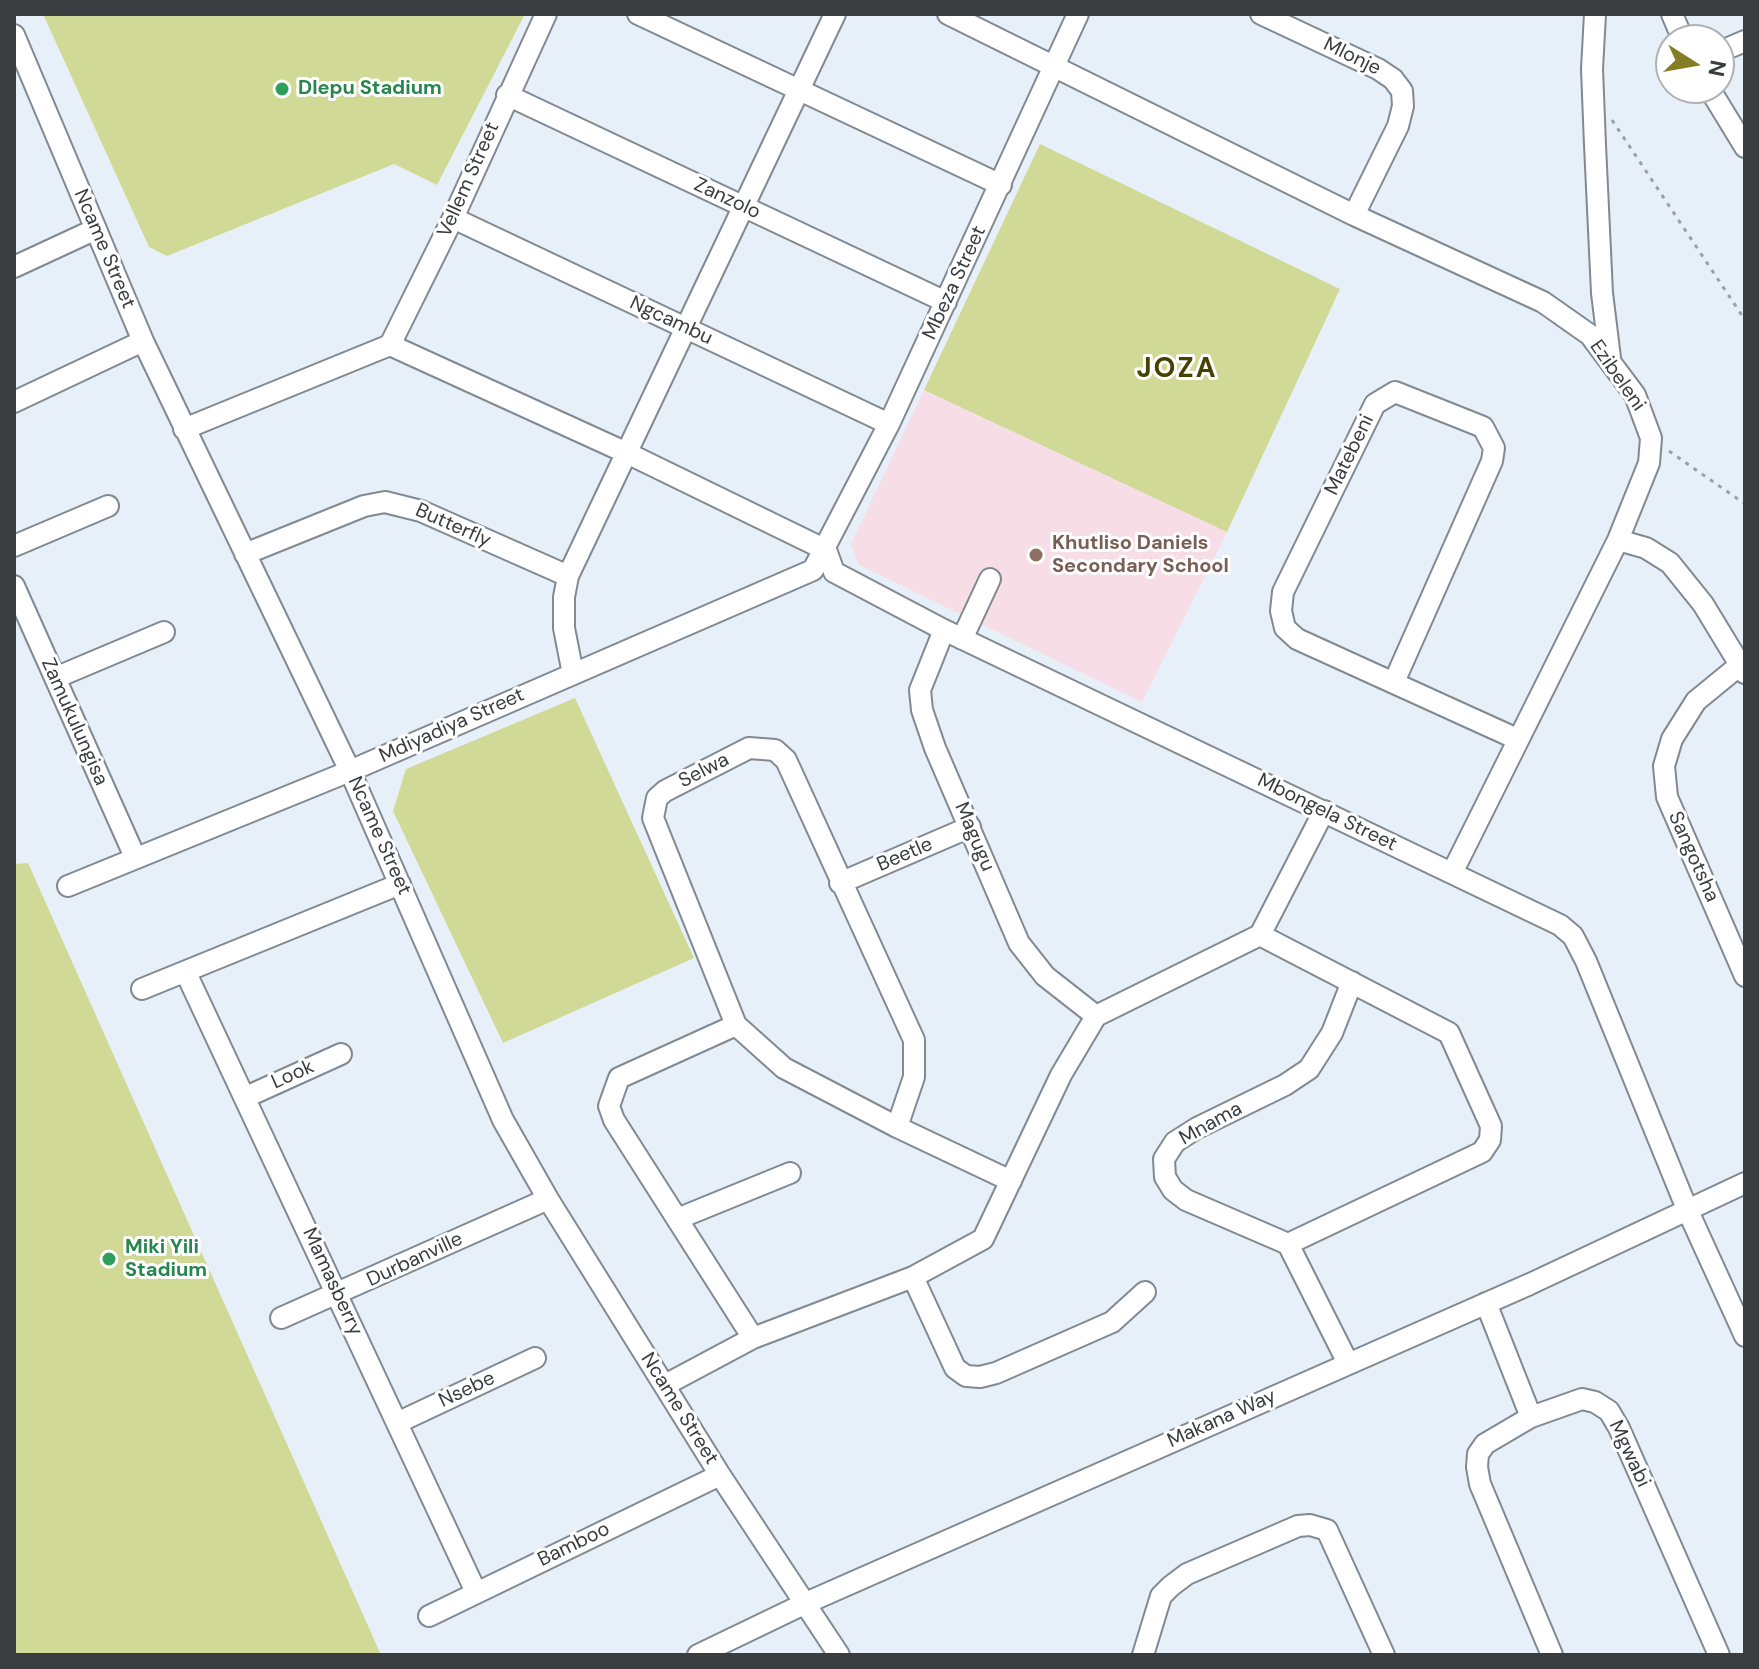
<!DOCTYPE html>
<style>
body{margin:0}
#map{position:relative;width:1759px;height:1669px;overflow:hidden;background:#e7f0f9;font-family:"DM Sans",sans-serif}
canvas{display:block}
.frame{position:absolute;inset:0;border:16px solid #393d40;pointer-events:none}
.north{position:absolute;left:1655px;top:24px;width:80px;height:80px;box-sizing:border-box;background:#fff;border:2px solid #b0b1b3;border-radius:50%;rotate:101deg;font-size:22px;font-weight:700;line-height:32px;text-align:center;color:#393d40}
.north::after{content:'';display:block;margin:auto;width:28px;height:36px;background:#857d24;clip-path:polygon(50% 0,100% 100%,50% 72%,0 100%)}
</style>
<div id="map">
<canvas width="1759" height="1669"></canvas>
<div class="frame"></div>
<div class="north">N</div>
</div>
<script>
const ctx = document.querySelector('canvas').getContext('2d');
ctx.lineJoin = 'round';
function paint(path, color) {
  ctx.fillStyle = color;
  ctx.fill(path, 'evenodd');
}
function toPath(rows) {
  const path = new Path2D();
  for (const r of rows) {
    path.moveTo(r[0], r[1]);
    for (let i = 2; i < r.length; i += 2) path.lineTo(r[i], r[i + 1]);
  }
  return path;
}
function stroke(path, color, width, dash) {
  ctx.strokeStyle = color;
  ctx.lineWidth = width;
  ctx.lineCap = dash ? 'butt' : 'round';
  ctx.setLineDash(dash || []);
  ctx.stroke(path);
}
function drawText(font, color, halo, rows, align = 'center') {
  ctx.font = font + ' "DM Sans",sans-serif';
  ctx.lineWidth = 6;
  ctx.setLineDash([]);
  ctx.textBaseline = 'middle';
  ctx.strokeStyle = halo;
  ctx.fillStyle = color;
  for (const [text, x, y, turn = 0] of rows) {
    ctx.save();
    ctx.translate(x, y);
    ctx.rotate((+turn || 0) * Math.PI / 180);
    ctx.textAlign = isNaN(turn) ? turn : align;
    if (halo) ctx.strokeText(text, 0, 0);
    ctx.fillText(text, 0, 0);
    ctx.restore();
  }
}
paint(toPath([
 [924,390,1227,532,1142,702,859,565,851,544]
]), '#f6dde6');
paint(toPath([
 [43,14,525,14,437,185,394,164,167,256,149,247],
 [1040,144,1340,289,1227,532,924,390],
 [575,698,694,958,503,1043,393,811,406,769],
 [28,863,381,1655,14,1655,14,864]
]), '#d1d997');
const minor = toPath([
 [638,14,1001,185],
 [948,14,1354,215,1543,302,1590,335,1635,395,1651,438,1649,463,1618,540,1452,873],
 [1261,14,1378,69,1393,79,1402,91,1403,106,1398,126,1354,215],
 [1595,14,1592,69,1595,145,1602,293,1610,358],
 [1672,14,1683,40],
 [14,35,143,341,350,771,503,1120,548,1199,720,1475,839,1655],
 [1719,52,1745,41],
 [1709,88,1745,147],
 [507,95,946,302],
 [453,218,889,424],
 [14,267,96,229],
 [390,345,453,218,546,14],
 [14,402,143,341],
 [184,429,390,345,629,454,826,550],
 [1618,540,1646,548,1670,563,1703,604,1745,673],
 [14,546,108,506],
 [826,550,834,572,944,630,1560,925,1573,936,1586,961,1687,1209,1745,1336],
 [245,554,364,506,385,502,421,511,568,576],
 [14,586,135,857],
 [944,630,920,690,922,710,935,748,1019,943,1045,976,1096,1016],
 [962,639,990,579],
 [1740,665,1696,701,1672,739,1664,766,1667,797,1745,976],
 [573,674,564,628,564,597,568,576,835,14],
 [55,678,164,632],
 [1394,682,1492,461,1494,448,1483,427,1395,392,1375,404,1283,592,1281,611,1285,628,1297,639,1517,739],
 [840,883,970,827],
 [68,886,350,771,813,570,889,424,1078,14],
 [1260,935,1449,1033,1491,1126,1490,1140,1482,1152,1288,1244],
 [186,973,476,1592],
 [142,989,400,884],
 [736,1025,619,1078,609,1106,614,1120,753,1338],
 [246,1097,341,1054],
 [897,1127,914,1077,914,1040,786,760,775,750,749,748,665,791,657,798,653,818,736,1025,784,1068,897,1127,1011,1181],
 [677,1219,790,1173],
 [913,1277,955,1368,966,1376,980,1377,996,1373,1112,1322,1145,1292],
 [1486,1303,1531,1417],
 [281,1318,548,1199],
 [1348,1363,1288,1244,1186,1200,1173,1190,1165,1177,1164,1159,1175,1142,1197,1128,1285,1085,1309,1069,1332,1033,1352,982],
 [665,1385,753,1338,913,1277,983,1239,1061,1075,1096,1016,1260,935,1324,811],
 [399,1422,535,1358],
 [429,1616,720,1475],
 [698,1655,806,1603,1530,1284,1745,1183],
 [1143,1655,1161,1596,1171,1586,1187,1574,1298,1526,1310,1525,1327,1530,1384,1655],
 [1552,1655,1480,1484,1477,1467,1478,1454,1485,1444,1531,1417,1582,1399,1595,1402,1609,1411,1619,1428,1719,1655]
]);
stroke(minor, '#818992', 24);
stroke(toPath([
 [1612,120,1745,320],
 [1669,451,1745,504]
]), '#9aa1a7', 3, [4, 6]);
stroke(minor, '#fff', 20);
for (const [x, y, r, color] of [
 [282,89,8,"#2e9e5b"],
 [1036,555,8,"#8d6e63"],
 [109,1259,8,"#2e9e5b"]
]) {
  const dot = new Path2D();
  dot.arc(x, y, r, 0, 2 * Math.PI);
  ctx.fillStyle = color;
  ctx.fill(dot);
  stroke(dot, '#fff', 3);
}
drawText('20px', '#393d40', '#fff', [
 ["Mlonje",1352,57,26],
 ["Vellem Street",469,180,-66],
 ["Zanzolo",727,199,25],
 ["Ncame Street",104,249,67],
 ["Mbeza Street",955,283,-65],
 ["Ngcambu",671,321,25],
 ["Ezibeleni",1617,376,55],
 ["Matebeni",1350,455,-64],
 ["Butterfly",453,526,24],
 ["Zamukulungisa",74,722,66],
 ["Mdiyadiya Street",452,726,-24],
 ["Selwa",704,771,-27],
 ["Mbongela Street",1327,813,26],
 ["Ncame Street",379,836,66],
 ["Magugu",974,837,67],
 ["Beetle",905,855,-23],
 ["Sangotsha",1693,857,66],
 ["Look",293,1075,-24],
 ["Mnama",1211,1124,-29],
 ["Durbanville",415,1260,-25],
 ["Mamasberry",332,1282,65],
 ["Nsebe",467,1390,-25],
 ["Ncame Street",679,1409,58],
 ["Makana Way",1222,1419,-24],
 ["Mgwabi",1629,1454,65],
 ["Bamboo",574,1545,-26]
]);
drawText('bold 20px', '#27864d', '#fff', [
 ["Dlepu Stadium",298,89],
 ["Miki Yili",125,1248],
 ["Stadium",125,1271]
], 'left');
drawText('bold 20px', '#785e54', '#fff', [
 ["Khutliso Daniels",1052,544],
 ["Secondary School",1052,567]
], 'left');
ctx.letterSpacing = '2px';
drawText('bold 28px', '#464100', '#fff', [
 ["JOZA",1177,370]
]);
ctx.letterSpacing = '0px';
</script>
